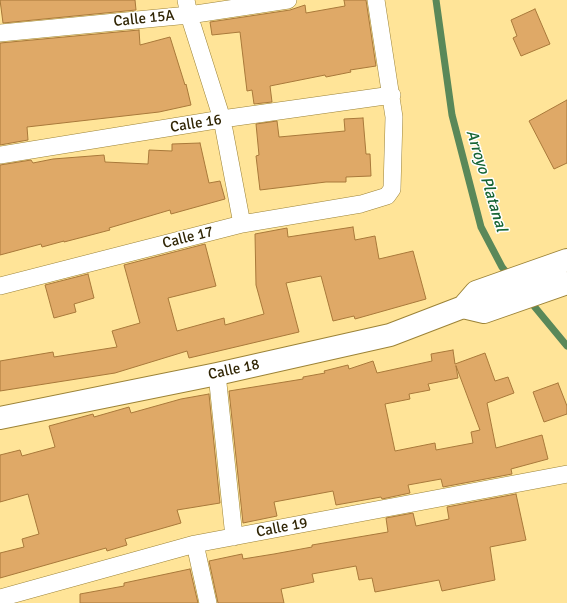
<!DOCTYPE html>
<style>
body{margin:0}
canvas{display:block;background:#ffe498}
</style>
<canvas width="567" height="603"></canvas>
<script>
const ctx = document.querySelector('canvas').getContext('2d');
ctx.lineJoin = 'round';
function toPath(rows) {
  const path = new Path2D();
  for (const r of rows) {
    path.moveTo(r[0], r[1]);
    for (let i = 2; i < r.length; i += 2) path.lineTo(r[i], r[i + 1]);
  }
  return path;
}
function stroke(path, color, width, dash) {
  ctx.strokeStyle = color;
  ctx.lineWidth = width;
  ctx.lineCap = dash ? 'butt' : 'round';
  ctx.setLineDash(dash || []);
  ctx.stroke(path);
}
function paint(path, color) {
  ctx.fillStyle = color;
  ctx.fill(path, 'evenodd');
}
function drawText(font, color, halo, rows, align = 'center') {
  ctx.font = font + ' Signika,sans-serif';
  ctx.lineWidth = 3;
  ctx.setLineDash([]);
  ctx.textBaseline = 'middle';
  ctx.strokeStyle = halo;
  ctx.fillStyle = color;
  for (const [text, x, y, turn = 0] of rows) {
    ctx.save();
    ctx.translate(x, y);
    ctx.rotate((+turn || 0) * Math.PI / 180);
    ctx.textAlign = isNaN(turn) ? turn : align;
    if (halo) ctx.strokeText(text, 0, 0);
    ctx.fillText(text, 0, 0);
    ctx.restore();
  }
}
stroke(toPath([
 [436,0,452,115,481,227,502,267,510,277],
 [529,300,567,346]
]), '#5a8859', 7);
const building = toPath([
 [0,0,135,0,136,10,3,23,0,0],
 [344,0,366,0,376,66,350,70,351,72,326,77,325,75,270,86,272,102,254,104,252,90,247,91,240,32,212,35,210,22,290,10,305,5,306,13,345,6,344,0],
 [535,9,550,44,521,56,513,38,517,36,511,20,535,9],
 [139,30,140,45,170,37,185,85,186,84,191,105,159,112,27,127,28,140,0,145,0,43,139,30],
 [567,100,567,163,554,169,529,121,567,100],
 [363,118,366,154,370,154,371,176,346,177,346,182,326,182,260,190,256,156,259,155,256,124,277,121,279,137,345,131,344,119,363,118],
 [200,143,209,183,220,181,225,199,171,214,170,210,109,228,110,230,64,242,64,241,42,247,41,244,0,255,0,165,31,160,33,163,53,159,104,155,105,162,148,164,149,150,172,151,172,144,200,143],
 [353,227,355,240,375,236,379,259,413,251,426,299,355,319,354,316,333,321,321,276,286,283,299,332,189,358,187,351,115,373,0,391,0,361,53,352,54,357,117,347,112,331,140,323,124,265,205,244,216,286,168,298,177,331,224,318,225,325,264,314,256,285,255,234,287,228,288,237,353,227],
 [88,274,94,298,74,304,76,312,54,318,45,285,88,274],
 [453,350,455,364,485,353,495,381,508,377,514,393,487,403,496,448,542,435,548,459,511,469,512,474,443,487,441,479,408,485,410,493,382,499,381,497,336,505,333,491,274,502,277,516,243,523,229,391,303,379,303,377,325,373,324,371,348,365,349,369,373,361,377,373,432,361,431,354,453,350],
 [456,366,480,430,471,432,473,443,436,450,435,443,395,451,385,404,410,399,409,394,430,390,428,384,458,378,456,366],
 [558,383,567,406,567,414,544,422,533,392,558,383],
 [209,394,220,503,177,510,181,523,125,539,127,545,107,551,106,548,0,578,0,553,24,547,22,539,39,534,28,494,0,502,0,455,20,450,22,456,55,447,49,426,93,414,94,417,129,407,131,413,181,399,209,394],
 [516,494,526,540,490,547,495,580,442,591,439,580,375,592,372,578,359,580,356,566,312,574,314,582,281,589,284,603,218,603,209,561,242,554,243,559,274,554,312,547,312,545,388,532,386,518,413,513,416,526,449,519,447,507,516,494],
 [190,569,198,603,80,603,80,594,124,586,124,583,190,569]
]);
paint(building, '#dfa967');
stroke(building, '#a9793a', 1);
const minor = toPath([
 [186,0,189,15,222,119,242,224],
 [0,33,189,15,288,0],
 [0,155,222,119,392,95],
 [0,286,242,224,361,204,387,196,392,189,394,117,376,0],
 [217,374,234,537],
 [195,544,208,603],
 [0,598,195,544,567,474]
]);
const secondary = toPath([
 [463,307,484,312,567,283],
 [0,418,217,374,390,335,463,307,476,292,567,260]
]);
stroke(minor, '#9c8337', 18);
stroke(secondary, '#9c8337', 24);
stroke(minor, '#fff', 17);
stroke(secondary, '#fff', 22);
drawText('15px', '#312605', '#fff', [
 ["Calle 15A",144,19,-6],
 ["Calle 16",196,124,-9],
 ["Calle 17",188,238,-14],
 ["Calle 18",234,370,-12],
 ["Calle 19",282,528,-11]
]);
drawText('italic 16px', '#166433', '#fff', [
 ["Arroyo Platanal",486,181,73]
]);
</script>
